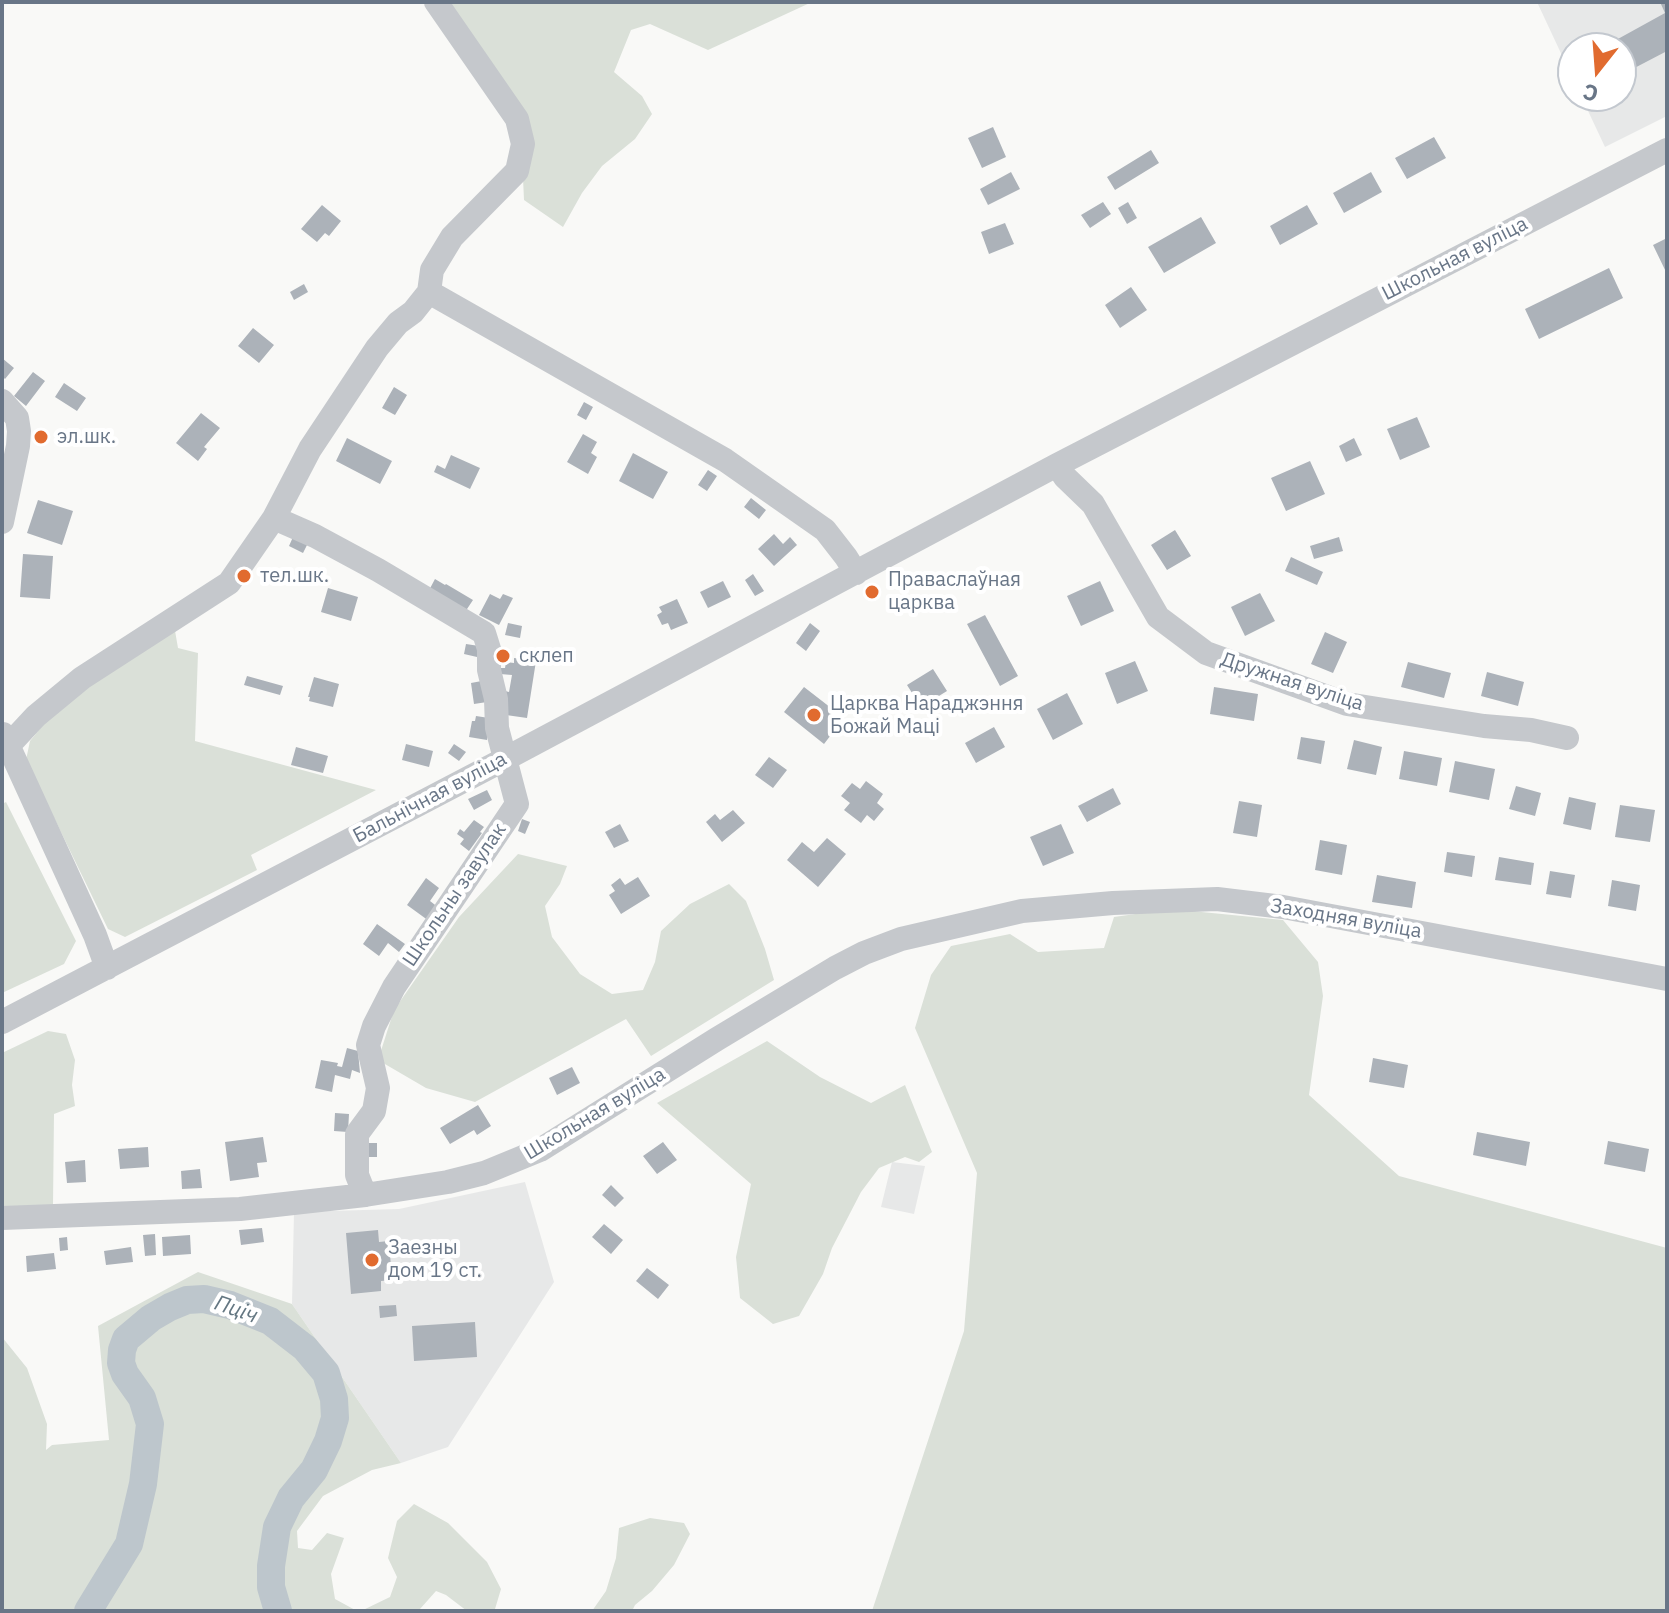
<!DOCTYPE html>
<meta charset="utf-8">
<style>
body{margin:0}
#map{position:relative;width:1669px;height:1613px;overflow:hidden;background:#f9f9f7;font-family:"IBM Plex Sans",sans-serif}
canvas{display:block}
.frame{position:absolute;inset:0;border:4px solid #697687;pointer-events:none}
.north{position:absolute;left:1557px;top:32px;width:80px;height:80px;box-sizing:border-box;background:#fff;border:2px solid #c3c8cf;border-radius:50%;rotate:197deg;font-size:22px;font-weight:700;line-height:32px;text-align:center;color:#697687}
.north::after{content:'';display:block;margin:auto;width:28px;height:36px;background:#e16b2f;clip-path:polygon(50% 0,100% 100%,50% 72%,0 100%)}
</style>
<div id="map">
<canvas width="1669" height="1613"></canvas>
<div class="frame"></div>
<div class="north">С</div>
</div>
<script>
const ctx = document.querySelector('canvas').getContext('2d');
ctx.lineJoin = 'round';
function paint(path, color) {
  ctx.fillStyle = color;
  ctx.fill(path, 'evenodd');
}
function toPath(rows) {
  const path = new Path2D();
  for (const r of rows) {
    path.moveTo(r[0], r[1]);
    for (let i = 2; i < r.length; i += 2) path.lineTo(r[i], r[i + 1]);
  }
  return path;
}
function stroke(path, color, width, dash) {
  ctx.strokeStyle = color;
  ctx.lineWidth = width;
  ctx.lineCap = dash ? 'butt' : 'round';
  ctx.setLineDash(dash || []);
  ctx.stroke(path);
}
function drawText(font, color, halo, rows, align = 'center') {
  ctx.font = font + ' "IBM Plex Sans",sans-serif';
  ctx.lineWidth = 8;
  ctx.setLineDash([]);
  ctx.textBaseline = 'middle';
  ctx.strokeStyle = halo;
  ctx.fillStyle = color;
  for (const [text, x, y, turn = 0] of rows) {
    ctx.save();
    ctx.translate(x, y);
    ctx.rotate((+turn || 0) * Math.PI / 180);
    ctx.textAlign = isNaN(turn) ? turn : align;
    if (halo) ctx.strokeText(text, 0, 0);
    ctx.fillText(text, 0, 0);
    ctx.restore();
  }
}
paint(toPath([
 [1537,2,1667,2,1667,116,1605,147,1581,96,1621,96,1621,48,1573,48,1573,79],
 [892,1162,925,1166,914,1214,881,1207],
 [525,1182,554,1282,448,1447,401,1463,292,1304,294,1212,399,1209]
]), '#e7e8e8');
paint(toPath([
 [442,2,812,2,708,50,650,24,631,30,614,72,642,96,652,114,635,139,602,166,582,193,563,227,524,200,523,178,531,160],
 [174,625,178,648,198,653,195,741,376,790,251,855,257,870,125,937,108,929,26,760,30,741,48,719,80,691],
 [6,802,76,941,64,964,2,993,2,804],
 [518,854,567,866,560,884,545,906,552,937,580,974,612,994,643,990,655,962,661,931,690,904,729,884,746,901,765,949,774,980,651,1056,626,1019,475,1102,426,1088,378,1060,394,1010,459,917],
 [1171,909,1283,920,1318,962,1323,996,1309,1095,1399,1176,1667,1248,1667,1611,872,1611,964,1331,977,1173,915,1028,931,975,951,946,1010,934,1038,952,1104,948,1114,917],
 [48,1031,66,1034,75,1060,72,1085,75,1106,54,1114,53,1205,2,1207,2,1053],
 [767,1041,820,1077,871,1103,905,1085,932,1152,919,1162,905,1157,879,1168,861,1192,832,1248,823,1274,799,1316,773,1324,740,1298,736,1257,751,1184,657,1103],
 [198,1272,292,1304,401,1463,372,1470,323,1496,297,1531,298,1548,312,1550,327,1533,344,1538,331,1574,335,1599,357,1611,2,1611,2,1337,27,1368,47,1424,46,1450,52,1445,109,1440,98,1326],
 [414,1504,448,1523,487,1562,501,1589,495,1609,467,1611,446,1595,436,1591,420,1609,416,1611,361,1611,390,1597,397,1577,388,1558,397,1521],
 [650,1518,684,1523,690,1534,674,1565,652,1591,635,1605,632,1611,592,1611,606,1591,616,1558,619,1528]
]), '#dae0d8');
stroke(toPath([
 [88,1611,129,1544,143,1484,150,1424,142,1398,125,1374,121,1363,122,1350,126,1339,151,1318,170,1307,187,1300,204,1299,230,1305,270,1321,305,1348,326,1373,334,1399,335,1418,328,1441,314,1470,291,1498,277,1527,271,1566,271,1587,278,1611]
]), '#bdc6cc', 28);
paint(toPath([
 [1660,2,1667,2,1667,51,1623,74,1621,70,1621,48,1609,48,1607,45,1665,13],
 [993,127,1006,157,982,168,968,138],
 [1434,137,1446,158,1407,179,1395,158],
 [1151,150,1159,163,1115,190,1107,177],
 [1011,172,1020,189,988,205,980,189],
 [1371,172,1382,192,1344,213,1333,193],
 [1103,202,1111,214,1090,228,1081,215],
 [1128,202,1137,218,1127,224,1118,208],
 [322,205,341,221,329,236,325,233,317,242,301,229],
 [1307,205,1318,224,1280,245,1270,226],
 [1201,217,1216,243,1164,273,1148,247],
 [1005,223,1014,244,989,254,981,232],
 [1667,238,1667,274,1653,245],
 [1609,268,1623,298,1539,339,1525,309],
 [304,284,308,292,294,300,290,292],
 [1131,287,1147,310,1120,328,1105,305],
 [253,328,274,345,259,363,238,346],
 [2,358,14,368,5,379,2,376],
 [33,372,45,381,26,406,14,396],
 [64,383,86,398,77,411,55,397],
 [394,387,407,395,395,415,382,408],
 [584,402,593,407,586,420,577,415],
 [201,413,220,428,204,447,207,449,198,461,176,443],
 [1417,417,1430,447,1400,460,1387,429],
 [583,434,597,442,591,453,597,457,588,474,567,462],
 [347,438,392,461,380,484,336,461],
 [1354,438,1362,455,1346,462,1339,446],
 [633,453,668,472,653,499,619,481],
 [451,455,480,468,470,489,434,472,437,465,445,469],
 [1310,461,1325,494,1286,511,1271,478],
 [708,470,717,476,707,491,698,485],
 [751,498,766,510,759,519,744,507],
 [38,500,73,511,62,545,27,533],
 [1175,530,1191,556,1167,570,1151,545],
 [774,534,783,544,790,537,797,545,774,566,758,549],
 [293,537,308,543,303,553,289,546],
 [1339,537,1343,551,1314,559,1310,546],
 [23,554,53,556,50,599,20,597],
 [1291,557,1323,572,1317,585,1285,571],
 [753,574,764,591,755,596,745,580],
 [435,579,445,585,446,584,473,600,463,615,427,594],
 [723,581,731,597,708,608,700,592],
 [1100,581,1114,611,1081,626,1067,596],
 [328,588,358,597,351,621,321,612],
 [1260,593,1275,621,1245,636,1231,607],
 [490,594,500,599,503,594,513,598,499,625,479,615],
 [677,599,688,623,671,630,668,623,662,625,657,615,662,612,659,607],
 [985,615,1018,676,1000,686,967,624],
 [508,623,522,626,520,638,505,635],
 [810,623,820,631,806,651,796,643],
 [1325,632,1347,642,1333,673,1311,664],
 [466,644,479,646,477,657,464,654],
 [514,658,536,661,527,718,506,715,508,698,504,698,505,691,509,692,512,675,500,674,501,668,505,668,506,662,514,663],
 [1135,661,1148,691,1117,704,1105,673],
 [1408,662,1451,673,1444,698,1401,687],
 [933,669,947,691,921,707,907,685],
 [1487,672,1524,682,1518,706,1481,696],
 [247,676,283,686,280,695,244,685],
 [314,677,339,684,333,707,309,701,310,697,308,697],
 [487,680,487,702,474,704,471,683],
 [804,687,844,718,824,744,784,712],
 [1214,687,1258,694,1254,721,1210,714],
 [1067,693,1083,724,1053,740,1037,709],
 [476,716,489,718,487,740,469,737,472,721,475,721],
 [994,727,1005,747,976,763,965,743],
 [1301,737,1325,741,1321,764,1297,759],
 [1354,740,1382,747,1376,775,1347,769],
 [406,744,433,751,429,767,402,760],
 [454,744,466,752,459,761,448,753],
 [296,747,328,756,323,773,291,765],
 [1404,751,1442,758,1437,786,1399,779],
 [769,757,787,770,773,788,755,775],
 [1455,761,1495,769,1489,800,1449,792],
 [866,781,883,794,877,803,884,809,874,821,867,815,861,823,844,810,850,803,841,796,852,783,860,789],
 [1516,786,1541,793,1535,816,1509,809],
 [1113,788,1121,804,1087,822,1078,806],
 [487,790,492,800,474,810,468,799],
 [1569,797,1596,803,1591,830,1563,824],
 [1239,801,1262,805,1257,837,1233,833],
 [1620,805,1655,810,1650,842,1615,837],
 [733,810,745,823,722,842,706,822,715,814,720,820],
 [522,819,530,822,525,834,518,831],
 [474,820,484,827,480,832,482,833,469,851,460,844,464,839,457,834,460,829,464,832],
 [620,824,629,841,614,848,605,832],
 [1061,824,1074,853,1043,866,1030,837],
 [827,838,846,854,818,887,787,860,802,842,814,852],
 [1320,840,1347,845,1342,875,1315,870],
 [1447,852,1475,856,1472,877,1444,872],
 [1499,857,1534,863,1531,885,1495,880],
 [1550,871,1575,875,1571,898,1546,894],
 [1377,875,1416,882,1412,908,1372,902],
 [638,877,650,896,621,914,609,895,615,891,611,885,620,878,625,885],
 [426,878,439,888,430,901,439,908,429,921,407,905],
 [1612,880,1640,885,1636,911,1608,906],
 [377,924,405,944,399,952,388,943,379,956,363,944],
 [347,1048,358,1051,360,1073,352,1070,350,1079,335,1075,332,1092,315,1088,321,1060,338,1063,337,1066,342,1067],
 [1373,1058,1408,1065,1404,1088,1369,1082],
 [572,1067,580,1083,557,1095,549,1078],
 [478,1105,491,1126,477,1135,474,1130,450,1144,440,1128],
 [335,1113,349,1114,348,1132,334,1131],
 [1477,1132,1530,1142,1526,1166,1473,1155],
 [263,1137,267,1162,257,1163,259,1177,230,1181,225,1142],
 [1608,1141,1649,1149,1645,1172,1604,1164],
 [663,1142,677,1160,657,1174,643,1156],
 [368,1143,377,1143,377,1157,368,1157],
 [148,1147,149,1167,120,1169,118,1149],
 [85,1160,86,1182,67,1183,65,1162],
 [200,1169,202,1188,182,1189,181,1171],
 [611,1185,624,1198,615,1207,602,1195],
 [604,1224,623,1240,611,1254,592,1237],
 [262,1228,264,1242,241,1245,239,1230],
 [378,1230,379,1242,389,1241,392,1280,381,1281,381,1291,351,1294,346,1233],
 [155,1234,156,1255,145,1256,143,1235],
 [190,1235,191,1254,163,1256,162,1237],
 [67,1237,68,1250,60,1251,59,1238],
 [131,1247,133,1262,106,1265,104,1251],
 [54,1253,56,1269,27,1272,26,1256],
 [647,1268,669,1285,658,1299,636,1281],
 [396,1305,397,1316,380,1318,379,1306],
 [475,1322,477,1357,414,1361,412,1326]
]), '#acb2b9');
stroke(toPath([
 [429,292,725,460,825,530,846,557,856,573],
 [2,401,17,418,19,431,18,446,2,522],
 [1057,465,1065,477,1093,504,1158,617,1206,653,1347,704,1484,726,1531,730,1567,738],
 [274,518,315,536,378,570,484,633,489,649,489,670,496,699,497,728,517,804,394,987,374,1026,368,1045,378,1088,374,1111,357,1134,357,1175,365,1195],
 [3,734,95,935,107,968],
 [8,746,36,716,82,678,229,583,274,518,310,449,377,348,398,323,413,312,429,292,432,270,452,237,517,171,523,144,517,119,436,2],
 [2,1022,505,759,1057,465,1667,150],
 [2,1218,240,1209,365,1195,448,1182,484,1173,540,1150,717,1039,835,968,864,953,901,939,1022,911,1113,903,1217,899,1283,907,1667,979]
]), '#c5c8cc', 24);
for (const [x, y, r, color] of [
 [41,437,8,"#e16b2f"],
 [244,576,8,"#e16b2f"],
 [872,592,8,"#e16b2f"],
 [503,656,8,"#e16b2f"],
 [814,715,8,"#e16b2f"],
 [372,1260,8,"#e16b2f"]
]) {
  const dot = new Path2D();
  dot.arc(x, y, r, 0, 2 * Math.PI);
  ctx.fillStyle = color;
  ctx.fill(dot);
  stroke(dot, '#fff', 3);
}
drawText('20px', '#697687', '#fff', [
 ["Школьная вуліца",1455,259,-27],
 ["Дружная вуліца",1292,682,18],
 ["Бальнічная вуліца",430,798,-28],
 ["Школьны завулак",455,895,-56],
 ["Заходняя вуліца",1346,919,10],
 ["Школьная вуліца",595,1114,-31]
]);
drawText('20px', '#697687', '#fff', [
 ["эл.шк.",57,437],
 ["тел.шк.",260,576],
 ["Праваслаўная",888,580],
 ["царква",888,603],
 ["склеп",519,656],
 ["Царква Нараджэння",830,704],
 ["Божай Маці",830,727],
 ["Заезны",388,1248],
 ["дом 19 ст.",388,1271]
], 'left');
drawText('italic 22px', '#647782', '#fff', [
 ["Пціч",236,1310,19]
]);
</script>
